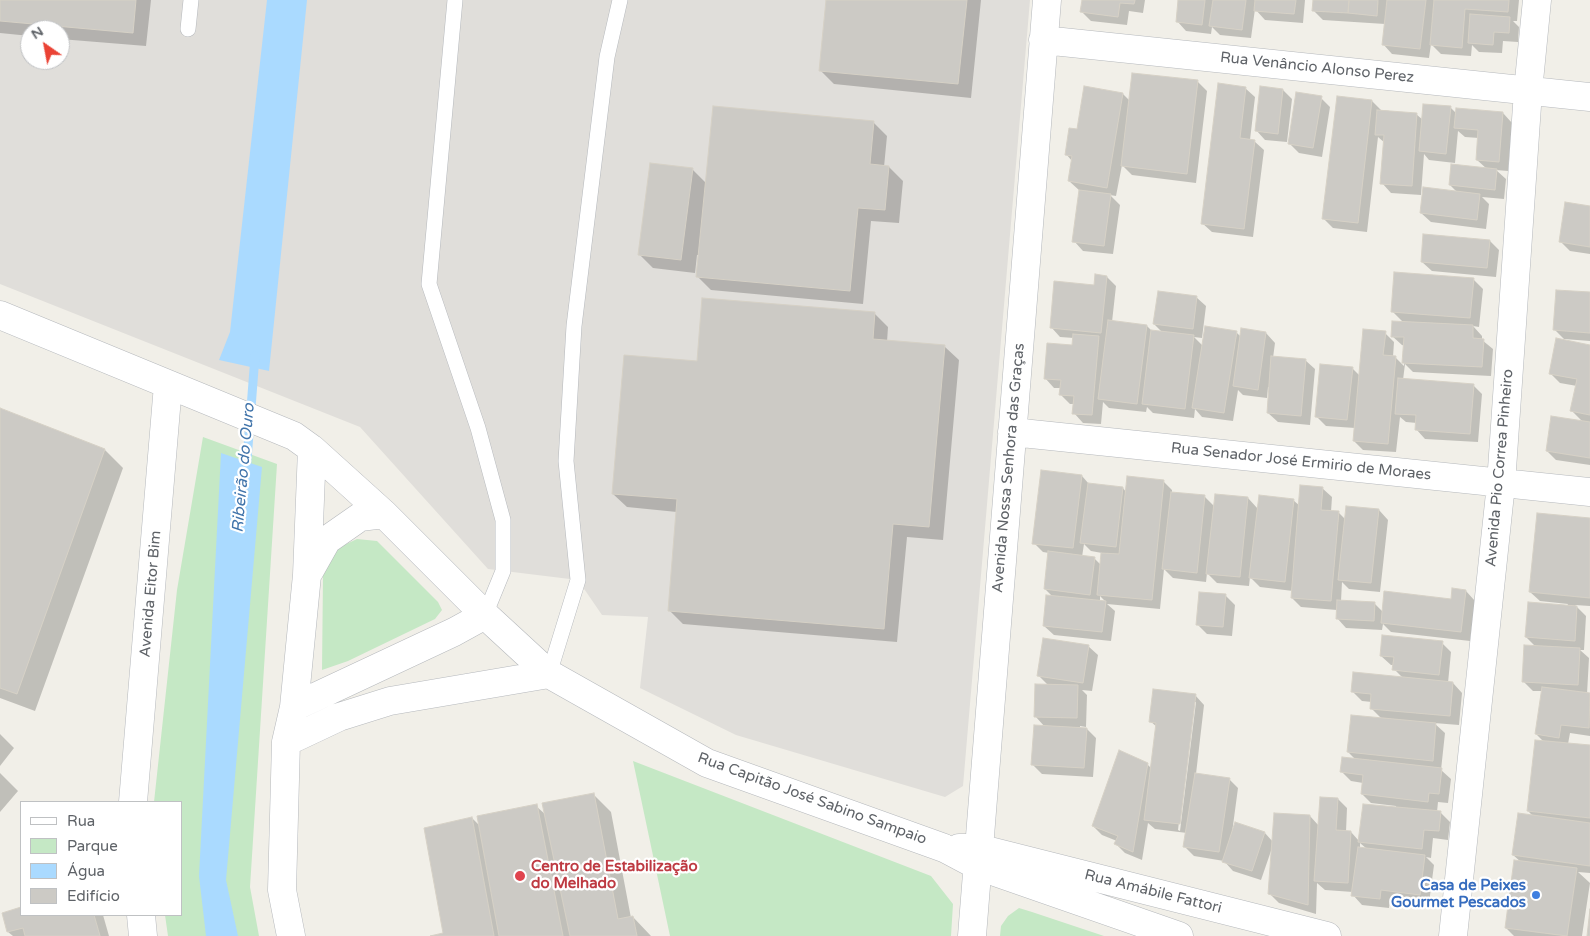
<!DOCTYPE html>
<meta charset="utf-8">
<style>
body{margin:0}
#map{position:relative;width:1590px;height:936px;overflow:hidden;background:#f1efe8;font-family:"Varela Round",sans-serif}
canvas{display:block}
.legend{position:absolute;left:20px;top:801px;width:162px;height:115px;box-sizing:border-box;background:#fff;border:1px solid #bfc1c3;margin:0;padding:6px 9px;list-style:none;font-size:15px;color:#5f6368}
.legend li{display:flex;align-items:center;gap:10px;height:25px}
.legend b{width:25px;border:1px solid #bfc1c3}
.north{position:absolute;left:20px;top:20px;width:50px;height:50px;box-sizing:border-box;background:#fff;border:1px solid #bfc1c3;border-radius:50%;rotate:327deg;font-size:14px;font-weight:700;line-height:20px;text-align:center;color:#5f6368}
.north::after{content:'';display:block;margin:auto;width:18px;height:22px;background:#ea4335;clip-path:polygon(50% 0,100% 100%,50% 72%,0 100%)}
</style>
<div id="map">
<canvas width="1590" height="936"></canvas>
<ul class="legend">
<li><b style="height:6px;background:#fff"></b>Rua</li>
<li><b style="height:14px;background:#c5e8c5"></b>Parque</li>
<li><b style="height:14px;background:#aadaff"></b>Água</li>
<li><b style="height:14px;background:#cccac5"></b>Edifício</li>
</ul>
<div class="north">N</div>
</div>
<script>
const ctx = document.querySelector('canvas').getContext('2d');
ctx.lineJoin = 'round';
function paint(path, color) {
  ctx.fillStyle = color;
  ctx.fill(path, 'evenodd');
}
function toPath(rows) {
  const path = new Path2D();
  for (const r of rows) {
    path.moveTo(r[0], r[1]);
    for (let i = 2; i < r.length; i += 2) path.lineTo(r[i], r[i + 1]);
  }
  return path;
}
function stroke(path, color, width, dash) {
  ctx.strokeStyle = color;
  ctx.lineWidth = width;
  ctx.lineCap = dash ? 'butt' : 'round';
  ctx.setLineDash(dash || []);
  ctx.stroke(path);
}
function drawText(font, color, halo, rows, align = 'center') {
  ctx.font = font + ' "Varela Round",sans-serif';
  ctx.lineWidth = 4.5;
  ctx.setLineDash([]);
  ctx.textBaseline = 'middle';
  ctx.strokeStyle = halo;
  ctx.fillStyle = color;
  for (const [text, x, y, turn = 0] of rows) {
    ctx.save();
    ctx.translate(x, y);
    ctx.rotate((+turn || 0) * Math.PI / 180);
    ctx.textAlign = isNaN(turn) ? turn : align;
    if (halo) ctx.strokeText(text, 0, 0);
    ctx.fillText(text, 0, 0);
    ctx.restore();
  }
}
paint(toPath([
 [0,0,1030,0,963,786,945,797,736,735,640,688,648,617,602,615,578,580,488,569,360,427,0,284],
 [30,30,60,30,60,60,30,60]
]), '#e0deda');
paint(toPath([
 [203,437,277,464,250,887,259,936,168,936,165,915,181,915,181,802,154,802,177,590],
 [357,539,377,541,438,602,442,610,435,619,348,661,322,670,323,576,327,559,340,547],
 [633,761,931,876,953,904,951,936,670,936],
 [1019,908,1032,912,1104,936,1000,936,1001,926,1008,916]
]), '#c5e8c5');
paint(toPath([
 [267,0,307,0,269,371,219,360,230,332],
 [221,453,262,467,226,880,238,936,206,936,199,876]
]), '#aadaff');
paint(toPath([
 [0,0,151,0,146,46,60,39,60,30,30,30,30,36,0,33],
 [828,0,981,0,971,98,834,84,820,70],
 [1083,0,1145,0,1143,13,1129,11,1127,25,1091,21,1082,12],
 [1180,0,1305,0,1303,23,1265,20,1255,9,1251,38,1220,35,1212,27,1211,34,1186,31,1177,21],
 [1314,0,1519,0,1517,21,1513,21,1519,27,1518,42,1503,41,1502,53,1479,52,1472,45,1471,56,1441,54,1431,44,1429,58,1392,54,1383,44,1385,24,1323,20,1314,11],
 [1198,82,1207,91,1196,183,1132,175,1122,165,1116,196,1110,195,1120,205,1113,254,1083,251,1074,241,1080,191,1069,181,1072,161,1066,154,1078,131,1123,94,1130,101],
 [1245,88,1255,97,1250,140,1254,141,1264,150,1253,237,1212,232,1202,223],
 [1283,90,1292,99,1287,142,1265,140,1256,130],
 [1321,98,1330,107,1322,157,1299,153,1290,144],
 [1372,101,1381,110,1416,114,1423,120,1450,107,1457,114,1457,110,1503,113,1512,123,1508,171,1496,170,1506,179,1504,199,1482,197,1489,204,1486,229,1431,222,1421,213,1457,192,1450,185,1487,169,1477,160,1479,138,1465,137,1458,131,1455,163,1429,160,1424,154,1421,195,1391,193,1382,183,1385,143,1378,137,1367,232,1333,228,1324,219],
 [873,122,887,136,884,167,889,167,903,181,899,223,871,221,863,304,711,290,697,276,699,255,697,255,695,273,653,268,639,254,651,164,693,170,706,183],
 [1590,207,1590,254,1570,251,1561,242],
 [1490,241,1499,250,1496,277,1432,271,1422,262],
 [1107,277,1116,286,1112,322,1147,326,1152,331,1163,333,1154,324,1196,297,1206,306,1202,338,1194,337,1203,346,1206,327,1237,333,1241,337,1266,333,1275,343,1273,358,1305,360,1315,369,1310,425,1278,422,1268,413,1270,388,1268,387,1267,398,1243,395,1238,390,1233,421,1202,417,1195,409,1194,418,1153,413,1147,407,1146,412,1109,408,1103,402,1101,424,1083,423,1074,413,1075,404,1070,404,1061,395,1061,388,1054,388,1045,378,1073,346,1074,338,1060,337,1051,327],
 [1473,279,1483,289,1479,327,1473,326,1482,336,1482,340,1493,349,1491,376,1413,372,1405,364,1403,380,1473,385,1482,394,1478,442,1425,439,1416,429,1417,423,1406,422,1400,417,1396,452,1363,450,1354,441,1355,428,1326,426,1316,416,1352,368,1360,376,1385,333,1394,342,1393,357,1395,357,1404,366,1405,346,1402,345,1392,336,1404,323,1392,311],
 [1590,294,1590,341,1564,339,1554,329],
 [874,313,888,327,887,342,945,347,959,360,943,540,907,537,897,642,683,624,669,610,677,512,627,507,613,494],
 [1590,346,1590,465,1556,460,1547,451,1583,422,1572,411,1577,386,1560,383,1550,373],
 [0,409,105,450,123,468,35,711,0,698],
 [1082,476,1089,484,1123,488,1126,492,1163,481,1172,490,1172,493,1205,497,1215,507,1248,498,1258,509,1293,500,1300,506,1322,488,1332,497,1331,512,1338,512,1346,520,1379,510,1388,520,1380,592,1349,589,1342,582,1341,601,1374,603,1383,612,1452,600,1466,591,1475,601,1470,641,1391,632,1383,624,1382,630,1346,628,1337,618,1337,610,1301,607,1292,598,1293,591,1260,587,1250,577,1249,586,1217,583,1207,573,1206,582,1173,578,1164,569,1160,609,1107,604,1115,611,1111,641,1054,635,1044,626,1053,597,1045,589,1049,553,1043,552,1034,543],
 [1084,544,1091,551,1102,553,1101,565,1094,558,1082,557],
 [1100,596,1106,602,1100,601],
 [1590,519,1590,606,1575,605,1586,616,1584,650,1580,650,1589,658,1587,694,1590,695,1590,736,1570,733,1568,744,1590,747,1590,873,1578,872,1590,883,1582,936,1514,936,1506,928,1521,862,1513,855,1533,816,1528,811,1544,742,1536,734,1542,691,1533,691,1524,682,1536,647,1526,637,1567,606,1568,604,1540,601,1530,592],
 [1225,595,1235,605,1232,636,1207,634,1198,625],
 [1442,643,1451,652,1448,683,1453,683,1462,693,1459,725,1434,723,1445,733,1441,770,1451,779,1448,803,1438,802,1437,812,1441,813,1450,822,1448,840,1433,838,1431,858,1426,857,1434,865,1429,903,1390,899,1389,908,1362,905,1353,895,1353,892,1325,890,1317,883,1316,914,1279,903,1270,894,1272,848,1261,880,1233,871,1224,861,1194,856,1185,847,1187,833,1155,829,1148,823,1142,860,1125,853,1116,844,1117,841,1102,835,1093,826,1147,764,1152,769,1157,727,1150,721,1195,695,1204,705,1196,774,1229,779,1238,788,1232,833,1236,824,1265,833,1273,842,1310,816,1319,826,1338,799,1347,808,1346,832,1351,832,1359,841,1396,808,1396,806,1371,803,1362,794,1363,783,1351,781,1342,772,1356,760,1348,752,1382,719,1371,708,1372,702,1362,701,1353,692,1403,678,1394,669,1394,665,1391,665,1381,656],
 [1193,702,1196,702,1180,831,1178,830],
 [1360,843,1367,849,1360,848],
 [1088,646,1098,655,1092,691,1082,690,1087,695,1086,727,1080,726,1080,729,1087,729,1096,738,1093,777,1042,774,1032,764,1045,727,1035,716,1048,685,1038,675],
 [0,734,14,748,0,766],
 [0,773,18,791,0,812],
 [593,794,611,812,631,918,633,917,651,936,435,936,445,933,472,818,481,827,536,806,546,815],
 [21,909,21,915,103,915,109,936,13,936,8,932,3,914]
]), '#0003');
stroke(toPath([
 [246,473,255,356]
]), '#aadaff', 9);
const building = toPath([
 [0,0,136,0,133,33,0,21,0,0],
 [826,0,967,0,958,84,819,71,826,0],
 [1082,0,1135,0,1134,4,1120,3,1118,17,1080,12,1082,0],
 [1178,0,1205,0,1202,25,1176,22,1178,0],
 [1213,0,1246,0,1242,30,1209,26,1213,0],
 [1255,0,1296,0,1294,14,1254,11,1255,0],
 [1313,0,1349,0,1348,13,1312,11,1313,0],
 [1349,0,1378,0,1377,16,1348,13,1349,0],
 [1387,0,1426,0,1420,49,1382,45,1387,0],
 [1434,0,1509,0,1508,12,1465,9,1462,48,1430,45,1434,0],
 [1470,14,1510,17,1509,33,1494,32,1493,45,1468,43,1470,14],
 [1132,73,1198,80,1187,174,1121,166,1132,73],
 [1218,83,1246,87,1240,138,1255,140,1244,229,1201,224,1218,83],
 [1084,86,1123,93,1107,188,1068,181,1072,156,1065,155,1069,128,1077,129,1084,86],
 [1260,86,1283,89,1278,134,1255,131,1260,86],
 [1296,92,1322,96,1313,148,1288,144,1296,92],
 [1337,96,1372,100,1358,223,1322,219,1337,96],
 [1423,104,1451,106,1446,154,1419,151,1423,104],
 [713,106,874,121,870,164,889,166,885,210,858,208,850,291,696,277,713,106],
 [1456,108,1503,112,1499,162,1476,160,1478,130,1454,128,1456,108],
 [1377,110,1417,113,1412,186,1380,184,1384,135,1375,135,1377,110],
 [650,163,693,168,681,260,638,255,650,163],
 [1451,164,1497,169,1495,190,1449,185,1451,164],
 [1423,187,1480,194,1477,220,1420,213,1423,187],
 [1079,190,1111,194,1104,246,1072,242,1079,190],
 [1565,202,1590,206,1590,247,1559,242,1565,202],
 [1423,234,1490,240,1487,268,1421,262,1423,234],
 [1394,272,1474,278,1470,318,1391,312,1394,272],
 [1095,274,1107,276,1101,333,1050,328,1054,281,1094,285,1095,274],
 [1556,290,1590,292,1590,333,1553,330,1556,290],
 [1158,291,1197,296,1193,329,1153,324,1158,291],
 [702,298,875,312,873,339,945,345,929,527,893,524,884,629,668,611,677,499,612,494,624,355,697,361,702,298],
 [1108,320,1147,325,1137,404,1098,399,1108,320],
 [1392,321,1473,325,1473,338,1484,339,1482,367,1402,363,1404,337,1391,337,1392,321],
 [1205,326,1237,331,1224,413,1192,408,1205,326],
 [1241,328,1266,332,1258,390,1233,386,1241,328],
 [1363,329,1386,331,1383,355,1396,356,1388,444,1353,441,1363,329],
 [1151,330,1194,335,1185,409,1142,404,1151,330],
 [1073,334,1099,336,1092,415,1072,414,1074,396,1059,395,1061,380,1044,379,1047,343,1072,345,1073,334],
 [1556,338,1590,345,1590,415,1570,411,1577,379,1549,374,1556,338],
 [1271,356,1306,359,1301,416,1267,413,1271,356],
 [1320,364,1353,367,1347,420,1315,417,1320,364],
 [1398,378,1474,384,1470,434,1415,430,1416,415,1395,414,1398,378],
 [0,408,105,449,17,694,0,688,0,408],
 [1551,416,1590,422,1590,458,1546,451,1551,416],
 [1041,470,1082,475,1073,548,1032,544,1041,470],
 [1127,476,1164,480,1152,600,1097,595,1101,553,1119,554,1127,476],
 [1088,483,1123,487,1116,547,1080,543,1088,483],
 [1300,485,1323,487,1321,510,1339,511,1331,601,1291,598,1300,485],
 [1171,492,1205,495,1197,573,1162,569,1171,492],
 [1215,494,1248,497,1240,577,1206,574,1215,494],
 [1259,495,1294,499,1285,582,1249,578,1259,495],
 [1346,506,1379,509,1371,583,1338,580,1346,506],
 [1537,513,1590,518,1590,598,1529,592,1537,513],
 [1048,551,1095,557,1090,595,1044,589,1048,551],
 [1452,588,1466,590,1461,632,1381,623,1384,591,1451,599,1452,588],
 [1199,592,1226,594,1223,627,1196,625,1199,592],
 [1046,595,1106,601,1102,632,1043,626,1046,595],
 [1337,600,1375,602,1374,621,1336,619,1337,600],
 [1528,602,1577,606,1575,641,1525,637,1528,602],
 [1382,635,1443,641,1439,675,1392,670,1394,657,1380,656,1382,635],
 [1043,638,1089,645,1083,683,1037,676,1043,638],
 [1524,645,1580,648,1578,685,1522,682,1524,645],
 [1353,672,1453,682,1450,716,1370,709,1371,694,1351,692,1353,672],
 [1035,684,1078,685,1077,718,1034,717,1035,684],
 [1542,687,1590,693,1589,728,1561,725,1559,738,1535,734,1542,687],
 [1153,689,1196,694,1180,824,1144,820,1156,723,1149,722,1153,689],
 [1351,715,1436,723,1433,761,1347,752,1351,715],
 [1034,725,1087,728,1084,768,1031,765,1034,725],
 [1535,740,1590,745,1590,818,1527,811,1535,740],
 [1119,750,1148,763,1133,852,1114,844,1118,836,1092,826,1119,750],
 [1342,757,1442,768,1439,794,1429,793,1428,802,1361,794,1363,775,1340,772,1342,757],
 [1195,773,1230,778,1219,852,1183,847,1195,773],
 [594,793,618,919,633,916,637,936,570,936,542,803,594,793],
 [1320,797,1338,798,1336,830,1351,831,1348,883,1314,881,1320,797],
 [537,804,563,936,499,936,477,816,537,804],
 [1363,804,1441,811,1439,831,1424,830,1422,849,1358,842,1363,804],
 [1274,813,1310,815,1308,905,1268,894,1274,813],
 [1518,813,1590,823,1590,866,1512,855,1518,813],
 [472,817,494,936,430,936,443,933,424,828,472,817],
 [1235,822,1265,832,1252,871,1222,862,1235,822],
 [1358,847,1425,855,1420,895,1381,890,1380,899,1351,896,1358,847],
 [1514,860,1577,868,1567,936,1505,928,1514,860],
 [21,907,21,915,94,915,100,936,25,936,23,928,7,932,2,913,21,907],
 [1590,909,1590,936,1587,936,1590,909]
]);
paint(building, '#cccac5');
stroke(building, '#d6d1c6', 1);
const lane = toPath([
 [455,0,429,284,478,428,503,520,503,571,485,615],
 [188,29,191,0],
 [549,674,578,580,566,461,574,326,607,57,620,0]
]);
const street = toPath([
 [1043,40,1590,97],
 [0,315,294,436,312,449,384,514,485,615,549,674,707,763,944,848,978,866,1179,936],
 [1012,432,1590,492],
 [309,572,327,540,360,517,384,514],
 [294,707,454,632,485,615],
 [286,742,339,717,390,701,549,674],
 [133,802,168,385],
 [959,848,978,848,1327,936],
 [141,915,143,936],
 [291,936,282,890,286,742,294,707,307,575,312,449],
 [972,936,1047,0],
 [1453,936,1501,484,1528,91,1537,0]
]);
stroke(lane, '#b5b8bc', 16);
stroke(street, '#b5b8bc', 29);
stroke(lane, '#fff', 15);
stroke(street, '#fff', 28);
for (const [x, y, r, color] of [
 [520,876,6,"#e0444e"],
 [1536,895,5,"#3f7fe0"]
]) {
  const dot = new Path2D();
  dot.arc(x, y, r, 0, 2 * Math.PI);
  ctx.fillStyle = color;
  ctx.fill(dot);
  stroke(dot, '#fff', 2);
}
drawText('15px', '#5f6368', '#fff', [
 ["Rua Venâncio Alonso Perez",1317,68,6],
 ["Rua Senador José Ermirio de Moraes",1301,462,6],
 ["Avenida Nossa Senhora das Graças",1009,468,-85],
 ["Avenida Pio Correa Pinheiro",1500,468,-85],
 ["Avenida Eitor Bim",151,594,-85],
 ["Rua Capitão José Sabino Sampaio",812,799,20],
 ["Rua Amábile Fattori",1153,892,14]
]);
drawText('bold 15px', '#be3a42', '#fff', [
 ["Centro de Estabilização",531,867],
 ["do Melhado",531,884]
], 'left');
drawText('bold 15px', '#366cbe', '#fff', [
 ["Casa de Peixes",1526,886],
 ["Gourmet Pescados",1526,903]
], 'right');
drawText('italic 16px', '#4174aa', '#fff', [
 ["Ribeirão do Ouro",244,468,-85]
]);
</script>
